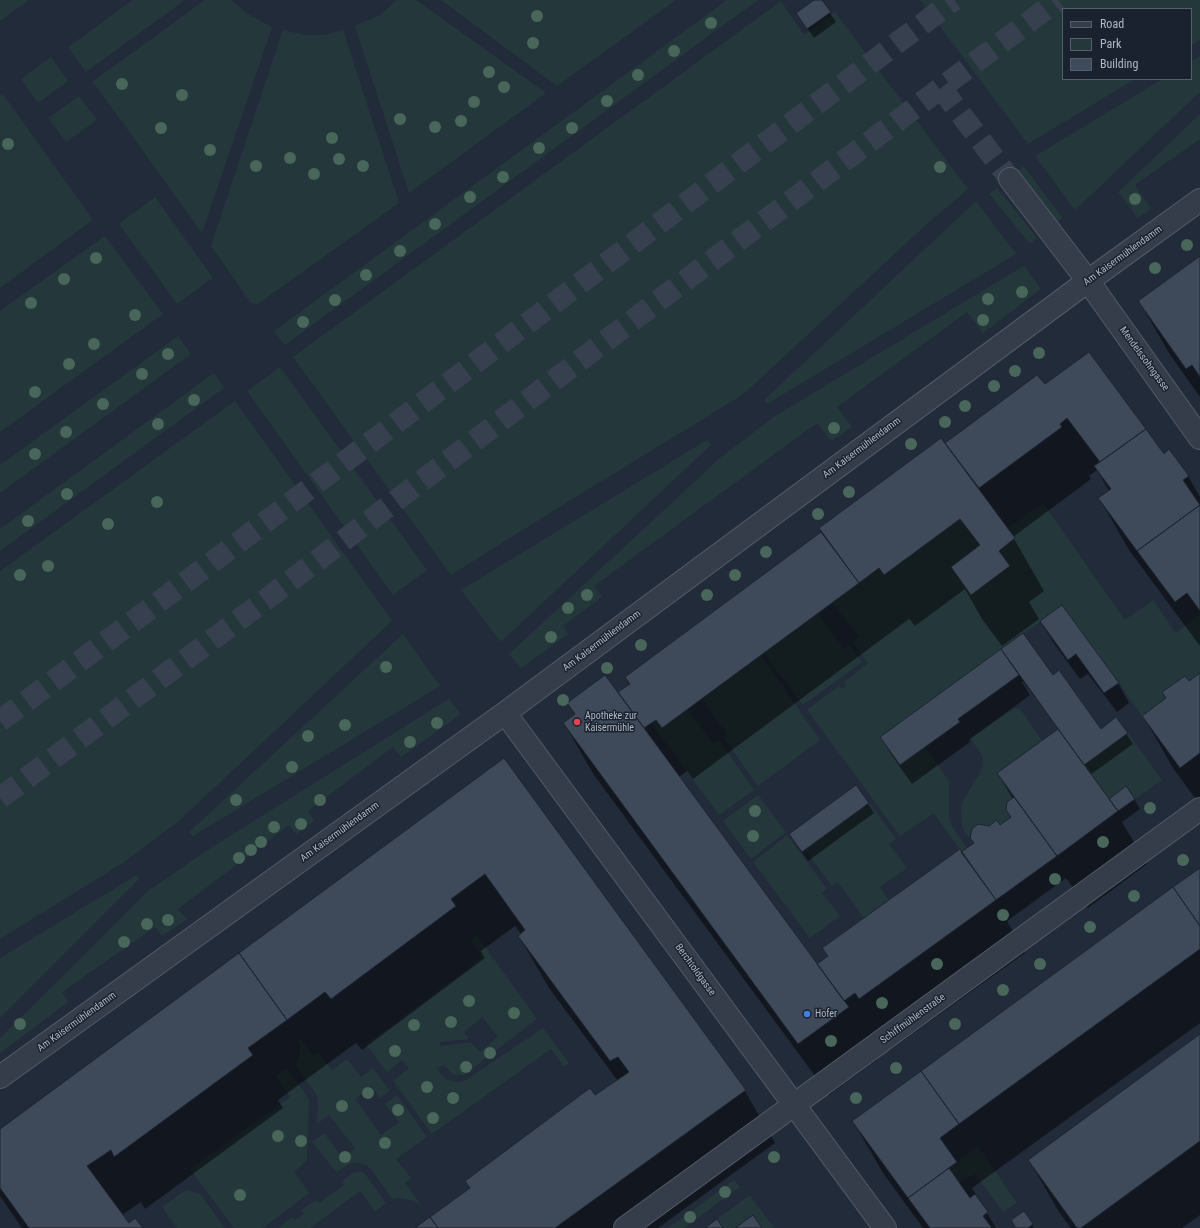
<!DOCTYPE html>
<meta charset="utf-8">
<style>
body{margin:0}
#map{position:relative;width:1200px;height:1228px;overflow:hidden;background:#222b3a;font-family:"Roboto Condensed",sans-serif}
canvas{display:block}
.legend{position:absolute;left:1062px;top:8px;width:130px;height:72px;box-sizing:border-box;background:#1b222f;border:1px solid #575e6b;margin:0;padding:5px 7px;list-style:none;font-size:12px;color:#b0b8c6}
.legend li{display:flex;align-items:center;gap:8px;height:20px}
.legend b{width:20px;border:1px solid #575e6b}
</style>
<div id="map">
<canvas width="1200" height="1228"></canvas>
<ul class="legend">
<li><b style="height:5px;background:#353d4a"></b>Road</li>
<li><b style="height:11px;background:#24383b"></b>Park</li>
<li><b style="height:11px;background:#3e4959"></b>Building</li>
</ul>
</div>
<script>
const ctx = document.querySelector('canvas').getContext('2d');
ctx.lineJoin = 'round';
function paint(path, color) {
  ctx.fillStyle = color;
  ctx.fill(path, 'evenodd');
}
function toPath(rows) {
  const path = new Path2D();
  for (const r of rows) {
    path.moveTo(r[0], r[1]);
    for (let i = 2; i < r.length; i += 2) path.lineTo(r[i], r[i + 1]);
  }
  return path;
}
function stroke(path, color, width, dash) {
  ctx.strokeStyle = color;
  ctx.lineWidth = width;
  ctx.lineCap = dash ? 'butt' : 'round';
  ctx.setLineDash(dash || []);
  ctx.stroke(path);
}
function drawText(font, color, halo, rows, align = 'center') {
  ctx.font = font + ' "Roboto Condensed",sans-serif';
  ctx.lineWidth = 3;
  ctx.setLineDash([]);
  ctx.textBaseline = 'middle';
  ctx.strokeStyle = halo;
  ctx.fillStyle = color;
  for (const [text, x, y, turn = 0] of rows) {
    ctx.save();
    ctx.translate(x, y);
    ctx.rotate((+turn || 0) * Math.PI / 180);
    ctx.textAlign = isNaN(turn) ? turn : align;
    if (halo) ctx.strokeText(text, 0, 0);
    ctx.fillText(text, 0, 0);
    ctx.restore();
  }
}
paint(toPath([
 [0,0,27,0,28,1,0,21],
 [133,0,185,0,86,72,68,47],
 [205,0,231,0,248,14,272,27,202,233,96,86,92,82],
 [397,0,416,0,546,93,409,193,355,26,380,15],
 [441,0,676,0,557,86],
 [727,0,758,0,285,345,274,331],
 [920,0,1200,0,1200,40,1191,45,1191,9,1063,9,1063,79,1135,79,1028,144],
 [781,1,804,35,835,12,968,189,928,223,747,391,734,400,574,498,451,575,293,357],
 [283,30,304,35,324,35,343,30,399,203,258,304,251,303,211,246],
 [1200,56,1200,92,1075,210,1035,156,1163,79,1191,79,1191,62],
 [51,57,68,81,38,103,21,79],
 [2,93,93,220,0,288,0,95],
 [79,96,97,120,66,142,48,118],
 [1200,114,1200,139,1135,185,1151,209,1138,218,1118,192],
 [1024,166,1062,218,1055,223,1017,171],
 [997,188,1037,238,1030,244,989,194],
 [155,197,213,278,177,304,119,224],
 [976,201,1016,254,767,404,764,400],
 [105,236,163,314,0,432,0,311],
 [1024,266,1041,289,983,333,967,312,837,407,852,427,832,441,817,423,594,586,602,597,563,626,568,634,521,668,509,654,720,458,775,416],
 [178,336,191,354,0,493,0,465],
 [280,367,427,570,393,595,247,391],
 [214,373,224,388,0,551,0,529],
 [235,401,392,621,179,821,124,862,0,939,0,571],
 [707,440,711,445,501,642,461,590],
 [1043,503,1125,620,1153,600,1176,633,1200,614,1200,673,1189,681,1185,676,1162,692,1166,698,1142,716,1119,683,1062,606,880,737,900,765,925,747,949,781,949,819,952,826,967,848,961,852,934,813,900,836,807,710,839,686,842,689,846,686,844,682,868,663,853,642,859,637,832,602,879,568,884,575,960,519,980,545,951,567,971,595,1010,567,999,551,1015,538,1008,528],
 [817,613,844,649,849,645,862,662,803,705,764,653],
 [403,634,440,686,193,836,189,832],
 [761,655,820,740,758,786,723,737,727,734,702,699],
 [449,699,461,714,401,757,393,747,308,811,314,821,296,834,289,825,178,909,187,919,162,936,155,927,62,992,68,1002,0,1053,0,1038,148,891,203,853],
 [1015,708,1019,709,1024,714,1042,741,997,773,1014,797,1007,802,1006,809,1011,817,1000,825,997,820,989,826,978,824,972,829,970,838,965,832,962,825,961,813,962,803,979,774,983,764,982,755,970,738],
 [688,709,713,744,719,740,754,790,719,815,651,723,656,720,662,728],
 [1128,733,1162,780,1135,799,1126,787,1109,799,1084,765],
 [758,795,786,832,751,859,723,821],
 [869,803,896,839,889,844,907,868,880,887,889,900,864,918,838,882,832,886,805,850],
 [787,835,827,889,822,893,840,916,810,938,753,862],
 [137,875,139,879,0,1018,0,958],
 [477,936,537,1019,464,1075,453,1075,444,1065,437,1068,442,1075,448,1080,456,1082,459,1082,466,1080,543,1028,569,1063,564,1067,551,1049,432,1134,393,1081,409,1068,402,1060,387,1072,366,1045,482,958,470,940],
 [482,1017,498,1037,480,1052,471,1042,441,1046,439,1042,469,1039,464,1032],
 [299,1037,313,1056,319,1052,332,1070,347,1059,361,1077,373,1068,390,1091,380,1098,371,1086,355,1099,381,1135,399,1122,385,1104,397,1095,424,1133,427,1137,396,1159,411,1178,405,1183,421,1205,411,1200,399,1198,392,1199,372,1170,366,1165,359,1163,351,1163,336,1172,312,1142,324,1133,343,1158,355,1148,329,1115,317,1124,318,1102,317,1096,296,1065,300,1052],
 [287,1068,309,1099,307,1160,294,1172,309,1193,263,1228,234,1228,190,1169,290,1097,276,1076],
 [978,1146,1017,1203,1003,1212,975,1174,960,1183,949,1168],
 [360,1171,365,1174,386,1203,375,1212,360,1191,310,1228,278,1228,292,1217,295,1220,304,1214,301,1210,316,1200,319,1203,344,1185,342,1182,351,1174],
 [734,1180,740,1187,684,1228,668,1228],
 [187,1190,192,1191,200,1194,225,1228,177,1228,162,1207,180,1194],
 [750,1195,774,1228,762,1228,752,1215,735,1228,723,1228,717,1219]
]), '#24383b');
paint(toPath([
 [815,0,821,0,836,22,814,38,797,13],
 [1200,257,1200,397,1169,353,1139,301],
 [1037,376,1044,386,1163,455,1188,476,1200,497,1200,646,1129,550,1099,498,1109,491,1097,470,1089,476,1091,479,1013,537,1044,591,1029,602,1039,619,1002,646,982,619,965,589,915,626,909,619,693,779,687,771,679,777,817,965,975,844,990,827,1000,826,1011,818,1013,799,998,774,1059,730,1023,681,1022,682,1030,695,969,740,970,742,912,784,893,757,881,737,1023,635,1052,676,1100,730,1116,718,1133,744,1090,775,1111,804,1134,799,1140,809,1122,822,1147,864,1088,908,1066,878,1007,921,1025,953,890,1050,885,1044,874,1053,878,1059,829,1095,594,775,564,723,575,715,569,704,617,694,630,684,627,678,822,533,820,529,945,444],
 [1041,622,1118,683,1129,703,1117,712,1088,674,1080,679,1053,642],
 [1200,674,1200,805,1173,768,1143,716],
 [503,760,745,1091,775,1143,658,1228,417,1228,618,1081,549,988,519,936,521,934,515,926,481,951,485,958,362,1050,356,1043,278,1100,283,1108,145,1209,141,1202,122,1215,128,1224,142,1228,22,1228,0,1196,0,1129],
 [868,804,874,813,808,861,790,834],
 [1200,869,1200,1023,972,1188,996,1228,923,1228,883,1173,853,1121],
 [1200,1035,1200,1215,1182,1228,1071,1228,1059,1212,1029,1160],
 [1023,1213,1032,1225,1034,1228,1017,1228]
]), '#0007');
const building = toPath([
 [814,0,822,0,831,12,807,29,796,13,814,0],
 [1200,256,1200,377,1192,365,1186,369,1138,301,1200,256],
 [1089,352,1146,429,1100,462,1067,418,1060,424,1062,427,979,488,945,443,1037,375,1045,384,1089,352],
 [1146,429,1164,454,1169,449,1189,476,1183,480,1200,505,1137,551,1098,498,1111,489,1094,466,1146,429],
 [941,438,1015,538,999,551,1010,566,971,595,951,567,980,545,960,519,884,575,879,568,859,583,819,528,941,438],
 [1200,505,1200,611,1187,593,1175,602,1137,551,1200,505],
 [821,532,859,583,662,728,656,720,644,728,618,692,630,684,625,677,821,532],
 [1062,605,1119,683,1104,693,1076,654,1068,660,1040,621,1062,605],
 [1023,633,1053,675,1059,670,1101,729,1116,717,1128,733,1084,765,1001,649,1023,633],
 [1001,649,1019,675,958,719,960,722,900,765,880,737,1001,649],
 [1200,673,1200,753,1180,768,1142,716,1166,698,1162,692,1185,676,1189,681,1200,673],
 [605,675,849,1007,798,1044,563,723,575,714,567,703,605,675],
 [1058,729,1118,811,1057,856,997,773,1058,729],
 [504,758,746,1090,555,1228,438,1228,430,1217,470,1188,465,1181,590,1088,595,1095,629,1072,618,1057,610,1061,518,936,525,930,485,874,451,899,456,906,331,999,325,992,287,1020,239,953,504,758],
 [856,785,869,803,802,852,789,834,856,785],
 [1126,786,1135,799,1118,811,1109,799,1126,786],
 [1014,797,1057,856,996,900,961,852,974,843,970,838,972,829,978,824,989,826,997,820,1000,825,1011,817,1006,810,1007,802,1014,797],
 [960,849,996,900,859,999,855,993,844,1001,817,964,828,956,822,948,960,849],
 [1200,868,1200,926,1173,887,1200,868],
 [1173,887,1200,926,1200,949,959,1124,921,1071,1173,887],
 [239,953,287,1020,248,1048,253,1055,114,1157,111,1150,87,1166,129,1223,135,1218,143,1228,29,1228,0,1188,0,1129,239,953],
 [1200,1034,1200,1141,1081,1228,1077,1228,1028,1160,1200,1034],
 [921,1071,959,1124,940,1138,957,1162,908,1198,852,1121,921,1071],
 [949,1168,970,1198,975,1194,988,1212,983,1216,992,1228,930,1228,908,1198,949,1168],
 [1024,1211,1033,1224,1028,1228,1016,1228,1011,1220,1024,1211],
 [753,1215,762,1228,735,1228,753,1215],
 [430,1217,438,1228,415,1228,430,1217],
 [717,1219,723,1228,705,1228,717,1219]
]);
paint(building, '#3e4959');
stroke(building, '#1d2431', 1);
stroke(toPath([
 [941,88,1010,179]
]), '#37404f', 22, [22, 11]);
stroke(toPath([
 [0,721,227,551,954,0],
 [0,798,264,601,662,298,1058,0]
]), '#37404f', 22, [22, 11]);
const minor = toPath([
 [1010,179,1088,281,1200,438],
 [505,713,885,1228],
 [0,1077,505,713,1088,281,1200,200],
 [625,1228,1200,809]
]);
stroke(minor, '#535b68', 24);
stroke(minor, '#353d4a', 22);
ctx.fillStyle = '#48665a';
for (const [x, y] of [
 [537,16],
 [711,23],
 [533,43],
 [674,51],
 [489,72],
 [638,75],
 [122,84],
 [504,87],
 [182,95],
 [607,101],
 [474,102],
 [400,119],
 [461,121],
 [435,127],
 [161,128],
 [572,128],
 [332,138],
 [8,144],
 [539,148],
 [210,150],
 [290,158],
 [339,159],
 [256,166],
 [363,166],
 [940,167],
 [314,174],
 [503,177],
 [470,197],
 [1135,199],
 [435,224],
 [1187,245],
 [400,251],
 [96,258],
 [1155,268],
 [366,275],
 [64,279],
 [1022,292],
 [988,299],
 [335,300],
 [31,303],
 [135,315],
 [983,320],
 [303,322],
 [94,344],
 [1039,353],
 [168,354],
 [69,364],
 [1015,371],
 [142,374],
 [994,386],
 [35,392],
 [194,400],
 [103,404],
 [965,406],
 [945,422],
 [158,424],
 [834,428],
 [66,432],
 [911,444],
 [35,454],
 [849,492],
 [67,494],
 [157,502],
 [818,514],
 [28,521],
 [108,524],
 [766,552],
 [48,566],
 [20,575],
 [735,575],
 [587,595],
 [707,595],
 [568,608],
 [551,637],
 [641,645],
 [386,667],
 [607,668],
 [563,700],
 [437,723],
 [345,725],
 [308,736],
 [410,742],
 [292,767],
 [236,800],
 [320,800],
 [1150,808],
 [755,811],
 [301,824],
 [274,827],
 [753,836],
 [261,842],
 [1103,842],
 [251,850],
 [239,858],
 [1183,860],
 [1055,879],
 [1134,896],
 [1003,915],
 [168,920],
 [147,924],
 [1090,927],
 [124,942],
 [937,964],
 [1040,964],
 [1003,990],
 [469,1001],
 [882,1003],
 [514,1013],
 [451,1022],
 [20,1024],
 [955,1024],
 [414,1025],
 [831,1041],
 [395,1051],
 [490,1053],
 [466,1067],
 [896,1068],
 [427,1087],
 [368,1093],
 [453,1098],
 [856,1098],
 [342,1106],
 [398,1110],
 [433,1118],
 [278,1136],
 [301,1141],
 [385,1143],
 [345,1157],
 [774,1157],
 [725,1192],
 [240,1195],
 [690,1217]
]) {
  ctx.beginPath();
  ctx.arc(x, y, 6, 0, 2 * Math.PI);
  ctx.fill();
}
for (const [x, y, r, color] of [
 [577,722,4,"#e0444e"],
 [807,1014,4,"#3f7fe0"]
]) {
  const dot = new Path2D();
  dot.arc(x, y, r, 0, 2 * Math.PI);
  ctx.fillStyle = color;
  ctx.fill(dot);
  stroke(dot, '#1b222f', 1.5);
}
drawText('10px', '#b0b8c6', '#1b222f', [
 ["Am Kaisermühlendamm",1123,256,-36],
 ["Mendelssohngasse",1144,359,54],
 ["Am Kaisermühlendamm",862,448,-37],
 ["Am Kaisermühlendamm",602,641,-37],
 ["Am Kaisermühlendamm",340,832,-36],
 ["Berchtoldgasse",695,970,54],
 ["Schiffmühlenstraße",913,1019,-36],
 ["Am Kaisermühlendamm",77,1022,-36]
]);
drawText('10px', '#b0b8c6', '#1b222f', [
 ["Apotheke zur",585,716],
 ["Kaisermühle",585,728],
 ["Hofer",815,1014]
], 'left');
</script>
